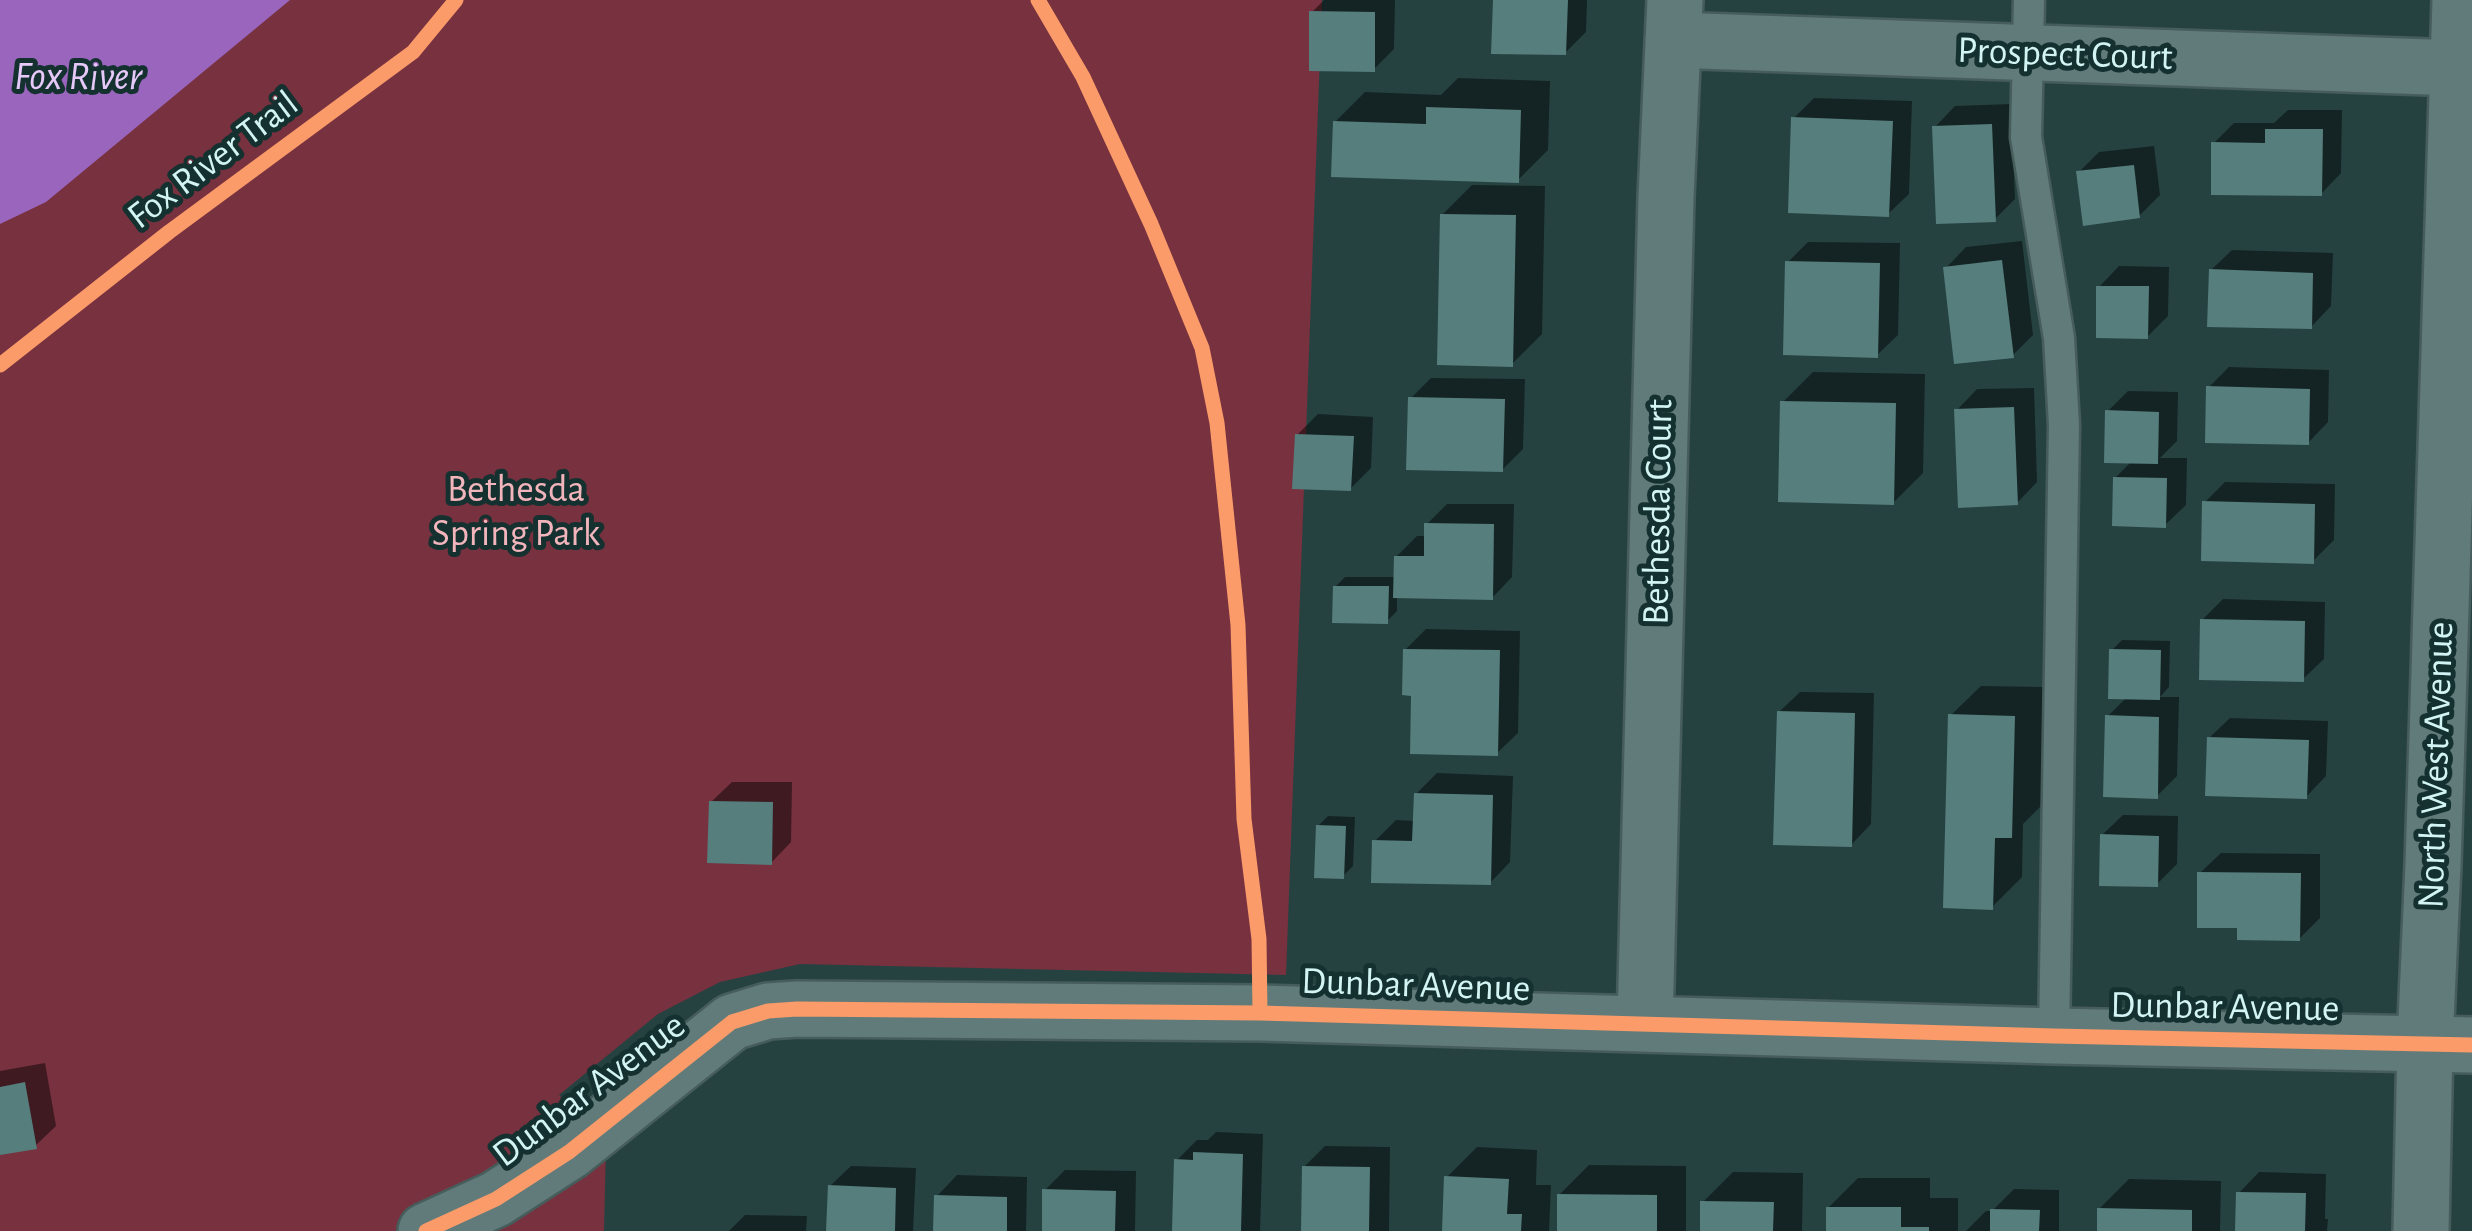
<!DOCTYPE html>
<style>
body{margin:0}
canvas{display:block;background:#254241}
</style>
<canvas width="2472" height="1231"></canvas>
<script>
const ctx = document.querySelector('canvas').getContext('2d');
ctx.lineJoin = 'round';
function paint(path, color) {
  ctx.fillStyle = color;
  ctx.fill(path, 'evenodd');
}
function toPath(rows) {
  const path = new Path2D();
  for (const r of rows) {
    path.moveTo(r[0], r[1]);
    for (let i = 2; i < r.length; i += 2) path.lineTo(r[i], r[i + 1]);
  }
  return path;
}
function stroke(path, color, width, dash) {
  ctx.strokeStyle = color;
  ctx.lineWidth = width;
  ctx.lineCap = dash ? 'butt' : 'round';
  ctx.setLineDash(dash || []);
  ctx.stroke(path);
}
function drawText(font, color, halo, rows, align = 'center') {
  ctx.font = font + ' "Alegreya Sans",sans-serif';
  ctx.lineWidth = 10;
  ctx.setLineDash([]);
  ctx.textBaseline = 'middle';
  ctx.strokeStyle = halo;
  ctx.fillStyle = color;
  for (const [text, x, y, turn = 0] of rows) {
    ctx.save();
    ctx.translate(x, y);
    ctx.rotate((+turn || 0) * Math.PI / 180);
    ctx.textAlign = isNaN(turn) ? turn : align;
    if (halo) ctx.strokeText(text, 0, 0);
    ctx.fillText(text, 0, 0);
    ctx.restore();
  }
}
paint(toPath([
 [0,0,1322,0,1286,975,800,964,720,982,658,1014,559,1095,606,1145,604,1231,0,1231]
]), '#77313f');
paint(toPath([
 [0,0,290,0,46,202,0,224]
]), '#9a66bd');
paint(toPath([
 [1324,0,1395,0,1394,49,1374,69,1312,12],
 [1495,0,1587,0,1586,32,1565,53],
 [1458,78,1550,81,1548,150,1518,180,1335,122,1365,92,1441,95],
 [1814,98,1912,101,1909,194,1888,214,1794,118],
 [2011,104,2015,199,1995,219,1935,127,1955,106],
 [2288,110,2342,110,2341,173,2321,194,2214,143,2234,123,2274,123],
 [2154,146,2160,195,2139,216,2079,172,2099,152],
 [1472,185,1545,186,1542,334,1512,364,1442,215],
 [2022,241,2033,335,2013,355,1946,268,1966,247],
 [1808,242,1900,243,1898,335,1877,355,1788,262],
 [2232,250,2333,253,2331,306,2311,327,2211,270],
 [2119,266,2169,267,2168,316,2147,337,2099,287],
 [2229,367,2329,370,2328,422,2308,443,2209,387],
 [1813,372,1925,374,1923,473,1893,503,1783,402],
 [1431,378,1525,379,1523,449,1502,470,1410,399],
 [2034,388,2037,482,2017,503,1957,410,1977,389],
 [2128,391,2178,392,2177,441,2160,458,2187,458,2186,505,2165,525,2115,478,2132,461,2108,411],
 [1318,414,1373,417,1371,468,1350,489,1297,435],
 [2225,482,2335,484,2334,540,2313,561,2205,502],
 [1447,504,1514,504,1512,577,1492,598,1397,596,1397,611,1387,621,1335,587,1345,577,1396,577,1396,557,1417,536,1426,536,1427,524],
 [2223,599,2325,602,2324,659,2303,679,2202,620],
 [1426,629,1520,631,1518,733,1497,753,1414,693,1405,650],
 [2122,640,2170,641,2169,687,2160,697,2179,697,2177,776,2157,796,2108,716,2127,697,2112,650],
 [1981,686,2044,687,2041,806,2023,824,2022,877,1992,907,1951,715],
 [1800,692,1874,693,1871,824,1851,845,1779,712],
 [2230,718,2328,721,2326,776,2306,797,2209,738],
 [1437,773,1513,776,1510,862,1490,883,1375,841,1396,820,1415,821,1416,794],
 [732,782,792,782,791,842,771,863,711,802],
 [2123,815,2178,816,2177,864,2157,884,2102,835],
 [1328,816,1355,817,1353,866,1343,876,1318,826],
 [2221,853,2320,854,2320,918,2299,939,2239,926,2200,873],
 [45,1063,56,1126,35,1146,0,1153,0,1071],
 [1216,1132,1263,1134,1260,1231,1175,1231,1177,1160,1197,1140,1208,1140],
 [1325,1146,1390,1147,1389,1231,1304,1231,1304,1167],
 [1477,1147,1537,1150,1536,1185,1551,1185,1549,1231,1445,1231,1447,1177],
 [1589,1165,1686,1166,1686,1231,1559,1231,1559,1195],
 [851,1166,916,1168,913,1231,829,1231,830,1186],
 [1065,1170,1136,1171,1135,1231,1045,1231,1045,1190],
 [1733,1172,1803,1173,1802,1231,1702,1231,1703,1202],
 [2259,1172,2326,1174,2325,1219,2328,1219,2327,1231,2238,1231,2239,1193],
 [957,1175,1027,1177,1026,1231,936,1231,937,1196],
 [1858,1178,1930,1178,1930,1198,1958,1198,1958,1231,1828,1231,1828,1208],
 [2129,1179,2221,1181,2220,1231,2099,1231,2099,1209],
 [2014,1189,2059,1190,2059,1231,1966,1231,1986,1211,1992,1211],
 [745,1215,807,1216,806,1231,729,1231]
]), '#0007');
paint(toPath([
 [1493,0,1568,0,1566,55,1491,54],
 [1309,11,1375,12,1375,72,1309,71],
 [1426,107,1521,110,1519,183,1331,177,1333,121,1426,124],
 [1791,117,1893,121,1889,217,1788,213],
 [1992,124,1996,222,1936,224,1932,126],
 [2265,129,2323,129,2322,196,2211,195,2211,142,2265,143],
 [2134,165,2140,218,2083,226,2076,171],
 [1440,214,1516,215,1513,367,1437,365],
 [2002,260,2014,358,1954,364,1943,267],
 [1785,261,1880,263,1878,358,1783,355],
 [2209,269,2313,273,2312,329,2207,327],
 [2096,286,2149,286,2148,339,2096,338],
 [2206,386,2310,389,2309,445,2205,443],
 [1408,397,1505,399,1503,472,1406,470],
 [1780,401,1896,403,1894,505,1778,502],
 [2014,407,2018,505,1958,508,1954,409],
 [2105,410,2159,412,2158,464,2104,463],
 [1295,434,1354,436,1351,491,1292,489],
 [2113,477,2167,478,2166,528,2112,526],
 [2202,501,2315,504,2314,564,2201,561],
 [1424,523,1494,524,1493,600,1393,598,1394,556,1424,556],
 [1333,586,1389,586,1388,624,1332,623],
 [2200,619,2305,621,2304,682,2199,680],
 [1403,649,1500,650,1498,756,1410,754,1411,696,1402,695],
 [2109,649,2161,650,2160,700,2108,699],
 [1777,711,1855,713,1852,847,1773,845],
 [1948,714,2015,716,2012,838,1995,838,1993,910,1943,908],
 [2105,715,2159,717,2158,799,2103,797],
 [2207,737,2309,740,2307,799,2205,796],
 [1414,793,1493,795,1491,885,1371,883,1372,840,1412,841],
 [709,801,773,802,772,865,707,863],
 [1316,825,1346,826,1344,879,1314,878],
 [2100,834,2159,836,2158,887,2099,886],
 [2197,872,2301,873,2300,941,2237,940,2237,928,2197,928],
 [25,1082,37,1149,0,1155,0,1087],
 [1193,1152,1243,1154,1241,1231,1172,1231,1174,1159,1193,1160],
 [1302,1166,1370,1167,1369,1231,1301,1231],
 [1444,1176,1509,1179,1507,1214,1522,1214,1521,1231,1442,1231],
 [828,1185,896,1188,895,1231,826,1231],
 [1042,1189,1116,1191,1115,1231,1042,1231],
 [2236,1192,2306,1193,2305,1231,2235,1231],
 [1557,1194,1657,1195,1657,1231,1557,1231],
 [934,1195,1007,1197,1007,1231,933,1231],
 [1700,1201,1774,1202,1773,1231,1700,1231],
 [1826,1207,1901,1207,1901,1227,1929,1227,1929,1231,1826,1231],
 [2097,1208,2192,1210,2192,1231,2097,1231],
 [1990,1209,2040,1210,2039,1231,1990,1231]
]), '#557e7d');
const service = toPath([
 [2029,0,2026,137,2059,338,2064,425,2054,1036]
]);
const minor = toPath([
 [1673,40,2457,68],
 [1645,1024,1666,197,1675,0],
 [426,1231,496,1199,569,1152,732,1022,768,1011,797,1009,1260,1013,2054,1036,2472,1045]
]);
const tertiary = toPath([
 [2421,1231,2425,1043,2433,865,2460,0]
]);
stroke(service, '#465d5c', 35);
stroke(minor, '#465d5c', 60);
stroke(tertiary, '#465d5c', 60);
stroke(service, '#617b7a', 30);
stroke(minor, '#617b7a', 55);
stroke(tertiary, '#617b7a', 55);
stroke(toPath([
 [1038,0,1083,77,1151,224,1202,348,1217,423,1238,625,1244,819,1259,939,1260,1013],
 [0,365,169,232,413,52,456,0],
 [426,1231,496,1199,569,1152,732,1022,768,1011,797,1009,1260,1013,2054,1036,2472,1045]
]), '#fa9b69', 15);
drawText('38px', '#d2f4f2', '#143130', [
 ["Prospect Court",2065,54,2],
 ["Fox River Trail",213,160,-37],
 ["Bethesda Court",1658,512,-89],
 ["North West Avenue",2436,765,-88],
 ["Dunbar Avenue",1416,985,2],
 ["Dunbar Avenue",2225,1007,1],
 ["Dunbar Avenue",589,1090,-37]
]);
drawText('38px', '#f3b5bc', '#143130', [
 ["Bethesda",516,490],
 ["Spring Park",516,534]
]);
drawText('italic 40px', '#e6c9f9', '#143130', [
 ["Fox River",78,77]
]);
</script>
